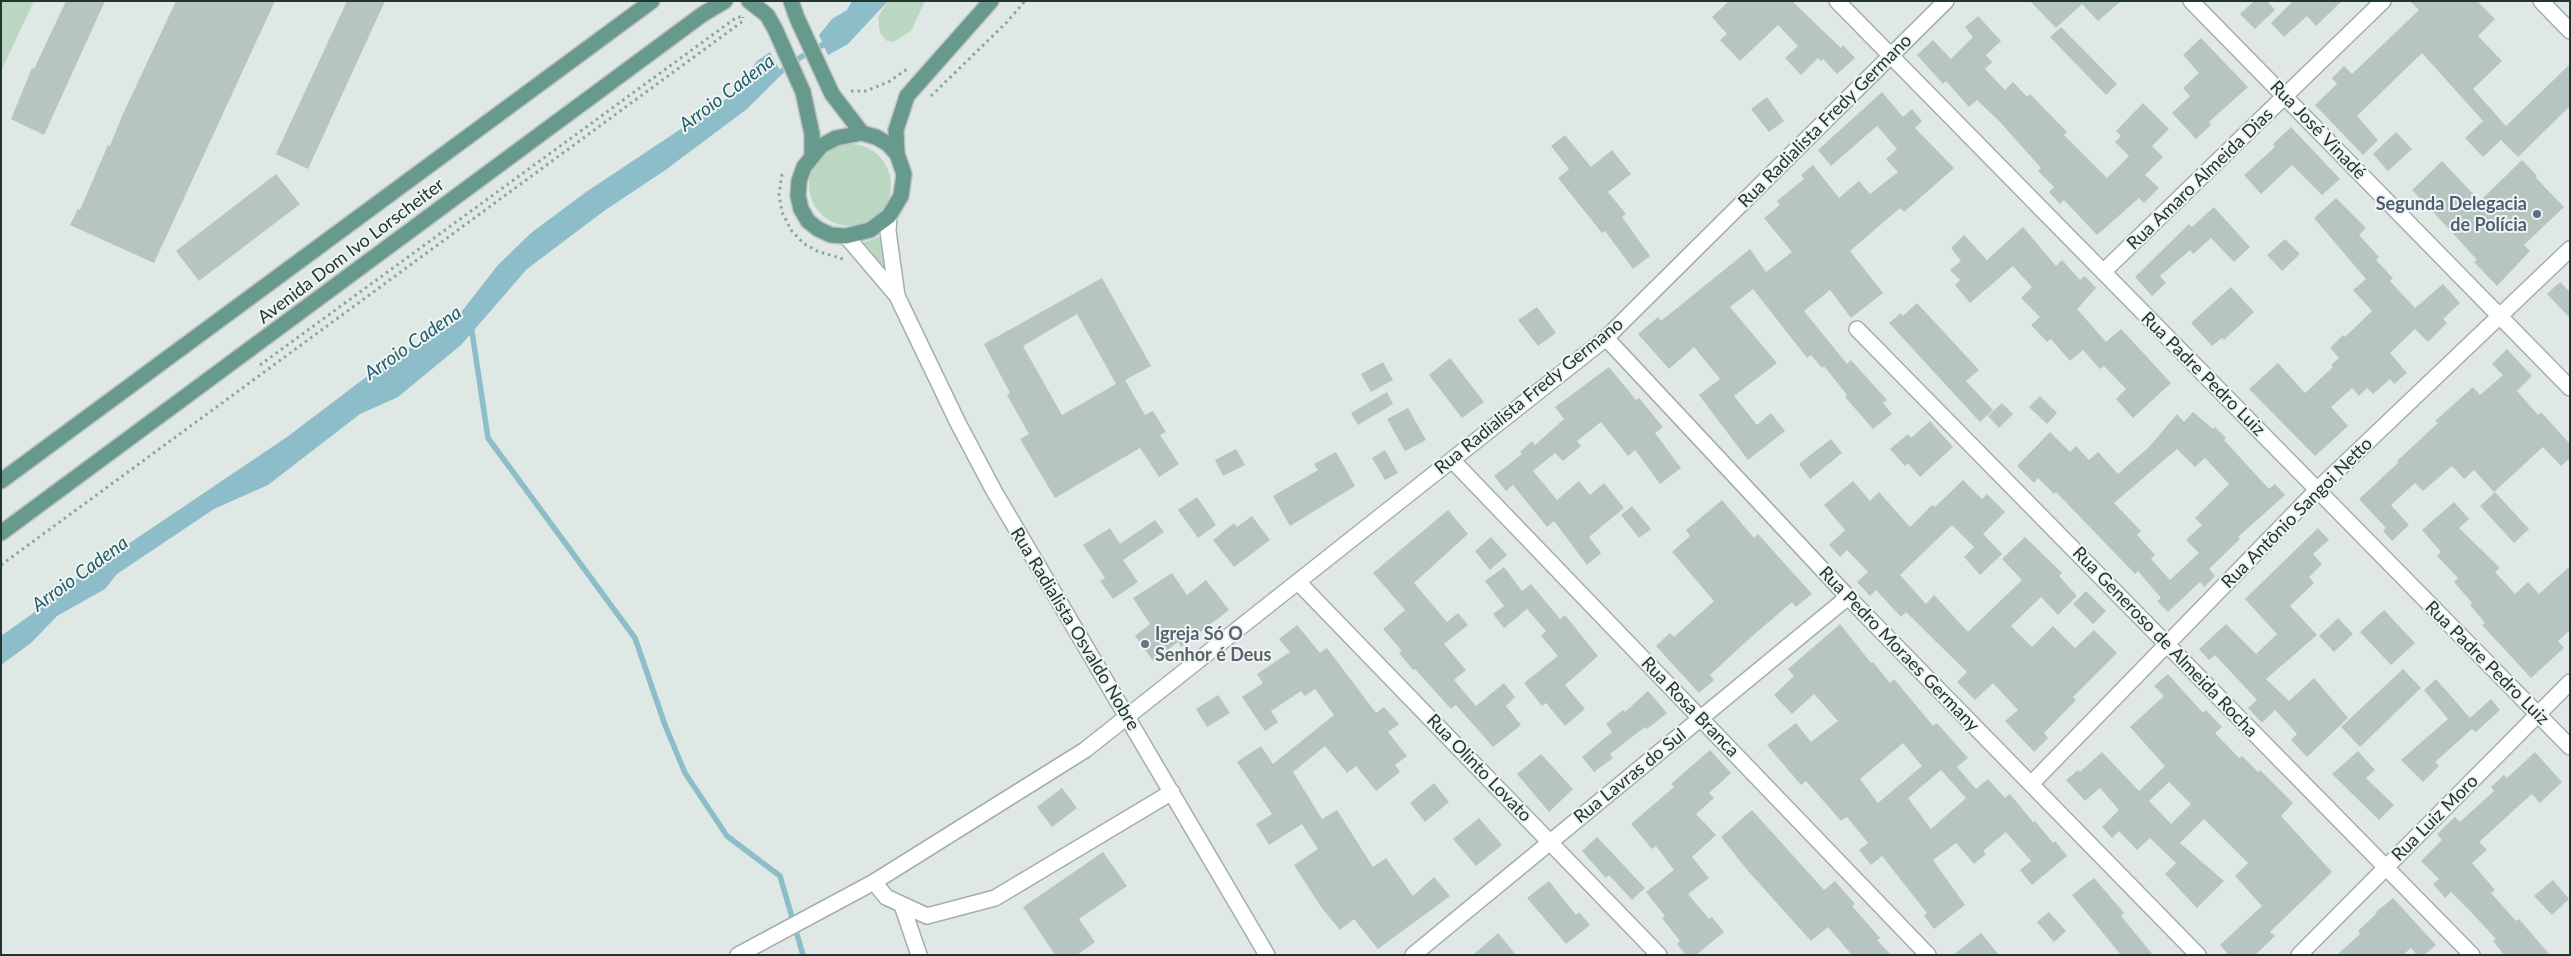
<!DOCTYPE html>
<meta charset="utf-8">
<style>
body{margin:0}
#map{position:relative;width:2571px;height:956px;overflow:hidden;background:#dfe8e4;font-family:Lato,sans-serif}
canvas{display:block}
.frame{position:absolute;inset:0;border:2px solid #223631;pointer-events:none}
</style>
<div id="map">
<canvas width="2571" height="956"></canvas>
<div class="frame"></div>
</div>
<script>
const ctx = document.querySelector('canvas').getContext('2d');
ctx.lineJoin = 'round';
function paint(path, color) {
  ctx.fillStyle = color;
  ctx.fill(path, 'evenodd');
}
function toPath(rows) {
  const path = new Path2D();
  for (const r of rows) {
    if (r.length === 3) {
      path.moveTo(r[0] + r[2], r[1]);
      path.arc(r[0], r[1], r[2], 0, 2 * Math.PI);
      continue;
    }
    path.moveTo(r[0], r[1]);
    for (let i = 2; i < r.length; i += 2) path.lineTo(r[i], r[i + 1]);
  }
  return path;
}
function stroke(path, color, width, dash) {
  ctx.strokeStyle = color;
  ctx.lineWidth = width;
  ctx.lineCap = dash ? 'butt' : 'round';
  ctx.setLineDash(dash || []);
  ctx.stroke(path);
}
function drawText(font, color, halo, rows, align = 'center') {
  ctx.font = font + ' Lato,sans-serif';
  ctx.lineWidth = 4;
  ctx.setLineDash([]);
  ctx.textBaseline = 'middle';
  ctx.strokeStyle = halo;
  ctx.fillStyle = color;
  for (const [text, x, y, turn = 0] of rows) {
    ctx.save();
    ctx.translate(x, y);
    ctx.rotate((+turn || 0) * Math.PI / 180);
    ctx.textAlign = isNaN(turn) ? turn : align;
    if (halo) ctx.strokeText(text, 0, 0);
    ctx.fillText(text, 0, 0);
    ctx.restore();
  }
}
paint(toPath([
 [1,1,34,1,1,71],
 [888,1,925,1,911,31,893,42,887,41,880,33,878,17],
 [850,185,41],
 [881,236,887,278,860,244]
]), '#bad7c2');
paint(toPath([
 [852,1,888,1,848,44,828,55,819,35,832,19,847,10],
 [770,52,782,74,747,109,664,171,604,211,527,269,461,345,398,397,360,414,268,485,214,509,117,574,105,589,57,616,31,643,1,665,1,636,32,614,57,592,287,437,382,365,455,320,498,265,531,233,586,192,732,95,757,61]
]), '#8cbdc8');
stroke(toPath([
 [775,76,801,57,828,42],
 [471,325,488,438,635,638,665,725,685,773,727,836,780,876,803,955]
]), '#8cbdc8', 5.5);
paint(toPath([
 [66,1,105,1,44,135,11,119,32,68,34,69],
 [176,1,275,1,154,263,70,225,78,209,80,210,108,145,110,146,122,116],
 [347,1,385,1,308,169,276,154],
 [1729,1,1792,1,1841,48,1843,45,1855,58,1837,74,1823,59,1821,61,1818,58,1801,75,1785,58,1798,46,1778,25,1740,61,1720,40,1727,34,1712,17],
 [2030,1,2121,1,2098,21,2082,4,2056,28],
 [2254,1,2267,1,2275,10,2255,29,2240,14],
 [2293,1,2342,1,2316,26,2307,16,2284,37,2271,23],
 [2410,1,2477,1,2495,19,2478,36,2502,61,2473,89,2506,126,2570,64,2570,106,2518,157,2501,140,2483,157,2465,138,2483,121,2422,53,2357,116,2378,140,2363,155,2315,105,2337,84,2332,78,2344,66,2352,74,2419,10],
 [1978,16,2001,41,1986,55,1992,62,1985,69,2005,90,2013,82,2027,97,2030,94,2067,132,2064,135,2107,178,2129,156,2115,142,2121,136,2116,131,2143,103,2169,129,2152,146,2163,157,2145,175,2159,188,2144,203,2139,198,2097,235,2064,200,2060,204,2049,192,2054,187,2038,171,2041,168,2000,122,1977,100,1969,107,1946,81,1943,84,1917,55,1933,40,1951,59,1973,37,1965,27],
 [2061,27,2117,84,2106,95,2050,37],
 [2201,38,2248,87,2209,122,2211,125,2196,139,2172,113,2190,96,2183,88,2199,73,2183,55],
 [1882,92,1903,117,1912,109,1922,121,1915,128,1954,168,1904,212,1900,208,1850,251,1883,293,1851,318,1830,290,1804,311,1847,364,1851,360,1887,400,1883,403,1892,414,1873,429,1845,397,1847,395,1824,366,1822,368,1811,355,1807,358,1753,289,1730,307,1777,363,1734,396,1757,425,1771,413,1785,431,1748,460,1699,395,1720,379,1694,347,1669,369,1638,334,1658,317,1661,321,1750,249,1766,272,1792,252,1764,218,1780,205,1777,201,1804,179,1801,175,1813,165,1839,198,1859,181,1870,194,1898,172,1886,159,1897,149,1877,126,1831,166,1818,150],
 [1767,97,1784,121,1769,132,1751,109],
 [2291,127,2340,179,2322,195,2292,165,2261,194,2244,175,2275,147,2273,144],
 [2396,132,2412,149,2388,171,2373,154],
 [1565,135,1591,167,1612,150,1631,174,1608,192,1626,214,1622,217,1650,256,1633,269,1605,231,1602,233,1558,178,1569,169,1551,146],
 [2522,160,2537,176,2535,177,2564,207,2524,245,2530,251,2497,286,2474,262,2477,260,2450,230,2412,190,2442,161,2480,201],
 [276,174,300,204,199,281,176,251],
 [2336,198,2366,228,2359,235,2379,257,2376,260,2393,278,2390,281,2415,308,2443,284,2460,303,2443,319,2447,323,2428,342,2415,329,2390,353,2407,373,2394,384,2390,379,2373,394,2367,388,2359,396,2352,388,2331,407,2348,426,2315,456,2249,389,2278,363,2305,393,2333,367,2331,365,2339,358,2330,348,2343,335,2345,337,2372,311,2353,290,2366,279,2314,218],
 [2214,207,2250,247,2234,262,2211,238,2193,254,2190,250,2160,276,2166,283,2152,296,2135,277,2189,224,2192,227],
 [2023,227,2056,266,2062,260,2080,280,2085,276,2096,288,2077,309,2106,342,2121,329,2171,383,2133,418,2116,399,2126,389,2104,366,2100,369,2083,350,2070,361,2051,339,2047,342,2031,325,2040,317,2021,298,2032,287,2013,266,1970,303,1955,285,1960,280,1950,270,1961,261,1951,248,1964,235,1987,260],
 [2285,239,2300,254,2282,271,2267,255],
 [1102,278,1151,366,1125,380,1145,415,1153,411,1166,432,1160,435,1179,464,1159,477,1140,448,1055,498,1020,439,1029,434,1007,395,1010,393,984,344],
 [1077,314,1116,384,1062,415,1023,346],
 [2560,282,2570,292,2570,318,2547,294],
 [2231,287,2254,312,2224,340,2222,338,2212,346,2191,323],
 [1917,303,1979,370,1966,381,1993,410,1980,422,1889,323,1901,313,1903,316],
 [1537,307,1556,333,1538,346,1518,320],
 [2507,349,2532,376,2517,391,2538,415,2541,412,2570,444,2570,458,2561,466,2543,447,2494,492,2474,470,2464,479,2452,466,2423,491,2415,483,2391,505,2409,525,2392,541,2383,531,2386,528,2359,499,2398,463,2397,461,2438,423,2435,421,2453,405,2473,387,2480,395,2503,375,2492,364],
 [1450,358,1484,402,1462,418,1429,375],
 [1383,362,1393,380,1371,392,1361,374],
 [1609,367,1636,400,1639,398,1663,427,1655,433,1681,468,1660,484,1635,450,1628,456,1601,422,1577,441,1581,446,1563,461,1555,453,1533,471,1557,500,1579,481,1590,495,1604,483,1624,508,1589,537,1601,553,1587,565,1554,521,1547,527,1513,485,1506,491,1494,476,1522,454,1520,452,1532,441,1535,445,1564,419,1555,407],
 [1387,392,1393,404,1358,425,1351,413],
 [2040,396,2057,413,2047,424,2029,407],
 [2002,403,2013,414,1999,428,1988,416],
 [1408,408,1426,440,1405,451,1387,419],
 [2193,412,2213,429,2215,427,2226,438,2224,440,2269,489,2275,484,2285,495,2238,537,2240,539,2209,569,2215,576,2204,587,2200,582,2168,612,2157,601,2161,598,2138,571,2135,574,2056,492,2054,494,2038,478,2034,483,2017,466,2050,432,2070,452,2076,446,2089,460,2098,452,2118,474,2149,447,2177,414,2184,422],
 [2177,449,2195,467,2205,458,2229,484,2195,518,2202,525,2186,540,2199,553,2170,580,2151,559,2155,555,2137,535,2141,531,2114,503],
 [1930,421,1953,447,1920,477,1908,463,1905,466,1890,449,1908,434,1911,438],
 [1831,439,1842,453,1810,479,1799,464],
 [1236,449,1245,465,1223,476,1215,460],
 [1385,450,1398,473,1385,480,1372,458],
 [1336,452,1355,486,1290,526,1273,496,1318,470,1314,464],
 [1963,480,1982,499,1987,494,2005,512,1983,534,2002,554,1980,575,1964,557,1974,547,1952,525,1900,575,1926,604,1934,595,1968,632,2022,580,2002,559,2025,537,2062,573,2059,576,2077,596,2058,615,2041,597,2011,626,2032,647,2053,626,2075,648,2094,630,2117,653,2073,697,2076,700,2044,733,2048,738,2034,752,2005,721,2018,710,1993,683,1975,700,1957,682,1967,672,1906,612,1901,617,1876,590,1870,596,1857,582,1868,572,1847,550,1840,557,1829,545,1845,530,1824,505,1853,481,1870,501,1879,492,1910,527,1932,505,1935,507],
 [2495,492,2529,529,2514,543,2480,506],
 [1197,497,1216,525,1198,538,1178,510],
 [1722,500,1754,538,1758,534,1812,594,1796,607,1792,602,1750,638,1710,675,1714,680,1699,693,1656,646,1670,633,1674,637,1714,601,1672,552,1690,536,1686,530],
 [2454,502,2469,519,2459,528,2500,568,2495,572,2515,594,2528,582,2539,594,2570,566,2570,630,2558,641,2564,648,2531,678,2482,625,2485,623,2470,605,2472,603,2454,582,2458,578,2437,556,2441,552,2422,530],
 [1632,506,1651,529,1639,538,1621,515],
 [1448,510,1468,534,1414,583,1447,622,1458,613,1468,625,1444,644,1466,670,1454,680,1476,706,1504,683,1515,697,1506,706,1521,725,1493,747,1456,705,1451,709,1415,669,1413,670,1399,653,1402,651,1383,629,1405,610,1373,573],
 [1252,516,1270,540,1234,567,1213,540,1234,523,1237,527],
 [1155,520,1164,532,1123,560,1138,582,1113,599,1100,581,1105,578,1083,545,1110,528,1120,544],
 [2318,528,2329,540,2313,554,2322,564,2309,577,2314,583,2290,606,2317,635,2266,679,2289,701,2314,678,2348,718,2307,757,2291,740,2297,734,2275,710,2262,723,2248,708,2257,700,2215,655,2209,660,2199,649,2226,624,2256,654,2277,634,2245,599],
 [1491,537,1507,555,1490,570,1475,551],
 [1504,567,1522,591,1531,584,1560,619,1565,615,1598,656,1565,685,1585,709,1565,726,1546,703,1542,706,1524,683,1558,656,1541,636,1546,631,1527,609,1504,628,1493,614,1504,606,1485,581],
 [1172,573,1187,595,1206,580,1229,610,1181,647,1178,642,1153,661,1135,636,1150,624,1133,598],
 [2086,591,2106,611,2093,624,2073,604],
 [2384,610,2415,643,2391,665,2360,632],
 [2338,618,2353,634,2334,652,2319,636],
 [1840,624,1871,663,1873,662,1890,683,1894,679,1933,726,1937,723,1968,758,1957,767,1976,789,1988,779,2005,798,2010,794,2033,822,2035,821,2053,843,2055,841,2067,856,2032,885,2020,870,2031,861,2006,832,1983,851,1986,854,1974,864,1956,843,1933,860,1965,905,1934,929,1924,916,1927,913,1882,856,1871,865,1859,850,1868,843,1847,817,1841,821,1806,781,1801,785,1767,745,1796,723,1811,742,1838,721,1814,694,1792,714,1774,695,1794,676,1788,669],
 [1903,743,1922,766,1878,803,1860,779],
 [1941,770,1966,798,1931,829,1908,798],
 [1297,625,1320,653,1327,648,1376,713,1384,707,1399,724,1388,732,1407,756,1395,765,1400,772,1376,791,1356,766,1347,773,1325,746,1293,772,1322,819,1337,810,1373,867,1386,858,1413,896,1434,877,1450,896,1378,949,1354,919,1340,930,1321,907,1294,865,1318,849,1302,824,1269,845,1256,824,1272,814,1237,762,1261,746,1273,764,1334,715,1315,689,1305,696,1301,691,1271,711,1278,722,1265,731,1242,697,1263,683,1257,674,1290,652,1279,639],
 [2403,669,2421,688,2360,747,2341,727],
 [2168,674,2203,713,2206,710,2222,727,2215,733,2239,758,2242,756,2258,772,2260,770,2293,803,2281,816,2332,872,2270,932,2275,936,2255,955,2229,955,2220,945,2262,906,2235,876,2248,863,2204,819,2180,843,2224,881,2197,908,2165,874,2176,863,2150,838,2137,850,2119,831,2112,838,2102,827,2119,810,2100,788,2085,801,2066,780,2078,770,2080,772,2102,752,2139,791,2165,766,2130,727,2164,696,2154,686],
 [2169,782,2191,804,2171,824,2149,801],
 [2436,679,2470,718,2491,699,2500,710,2476,732,2472,729,2435,762,2439,766,2423,782,2401,760,2448,719,2424,690],
 [1648,691,1667,713,1647,729,1645,727,1610,754,1613,758,1594,772,1582,757,1612,732,1606,724,1623,710,1625,712],
 [1218,695,1230,713,1207,727,1196,709],
 [1710,750,1731,773,1709,793,1714,798,1696,814,1716,835,1692,857,1709,878,1688,894,1709,919,1712,917,1724,932,1696,955,1686,955,1677,944,1680,941,1662,918,1665,916,1646,892,1674,870,1656,846,1652,849,1631,824,1674,787,1671,784],
 [2358,751,2375,770,2366,778,2394,805,2379,820,2332,774],
 [2535,752,2562,782,2540,803,2532,794,2513,811,2479,842,2487,850,2472,863,2495,890,2491,893,2516,921,2519,919,2550,955,2504,955,2493,941,2496,939,2471,912,2451,892,2445,898,2433,884,2439,879,2421,861,2442,840,2437,834,2455,817,2460,822,2494,791,2491,787,2504,775,2507,778],
 [1541,754,1573,789,1549,812,1517,774],
 [1434,783,1449,802,1425,822,1410,803],
 [1062,788,1077,808,1052,827,1037,807],
 [1752,810,1824,890,1835,881,1855,904,1852,906,1880,938,1877,940,1891,955,1852,955,1828,927,1811,941,1748,871,1721,837],
 [1479,818,1502,845,1476,866,1453,839],
 [1597,837,1645,888,1632,900,1609,875,1606,878,1582,851],
 [1103,852,1127,886,1079,919,1095,942,1077,955,1055,955,1023,907],
 [2094,878,2124,913,2121,916,2153,955,2121,955,2072,895],
 [2553,880,2569,899,2552,915,2534,896],
 [1549,881,1576,915,1579,912,1590,925,1566,944,1527,898],
 [2393,898,2436,945,2424,955,2417,955,2411,948,2403,955,2337,955,2360,934,2358,931,2377,913,2376,912],
 [2049,912,2066,931,2054,942,2037,922],
 [1498,933,1516,955,1473,955],
 [1981,933,1999,955,1953,955]
]), '#b7c5c0');
const minor = toPath([
 [1837,1,2570,747],
 [2191,1,2570,388],
 [2541,1,2570,31],
 [889,216,888,231,897,296],
 [846,236,897,296,958,423,994,491,1267,955],
 [2103,272,2383,1],
 [1857,329,2472,955],
 [1606,338,1848,597,2198,955],
 [1452,460,1928,955],
 [1298,582,1659,955],
 [2031,784,2317,490,2570,249],
 [874,882,886,897,927,916,995,898,1172,792],
 [902,905,919,955],
 [738,955,874,882,1085,750,1606,338,1946,1],
 [1413,955,1848,597],
 [2299,955,2570,682]
]);
const major = toPath([
 [749,1,767,15,775,29,803,92,812,134,812,155],
 [791,1,797,18,832,94,862,133],
 [862,133,876,137,888,144,897,154,904,174,901,196,889,216,870,230,846,236,831,235,818,229,808,221,801,209,798,196,799,181,804,167,821,146,836,138,862,133],
 [897,154,896,130,907,96,991,1],
 [1,481,652,1],
 [1,533,703,14,725,1]
]);
stroke(minor, '#a3afab', 18);
stroke(major, '#bdc3c1', 18);
stroke(toPath([
 [851,91,866,91,890,81,907,69],
 [931,96,1007,22,1025,1],
 [782,174,779,195,782,212,791,230,803,243,817,251,843,259],
 [260,365,737,17,743,17],
 [1,565,743,21,743,17]
]), '#83a89d', 3, [2.5, 4]);
stroke(minor, '#fff', 15);
stroke(major, '#68998d', 15);
for (const [x, y, r, color] of [
 [2537,214,5,"#5c6f8a"],
 [1145,644,5,"#6b7280"]
]) {
  const dot = new Path2D();
  dot.arc(x, y, r, 0, 2 * Math.PI);
  ctx.fillStyle = color;
  ctx.fill(dot);
  stroke(dot, '#eff5f2', 2);
}
drawText('18px', '#223631', '#eff5f2', [
 ["Rua Radialista Fredy Germano",1825,121,-45],
 ["Rua José Vinadé",2318,130,46],
 ["Rua Amaro Almeida Dias",2200,179,-44],
 ["Avenida Dom Ivo Lorscheiter",351,251,-37],
 ["Rua Padre Pedro Luiz",2203,374,45],
 ["Rua Radialista Fredy Germano",1529,396,-39],
 ["Rua Antônio Sangoi Netto",2297,513,-45],
 ["Rua Radialista Osvaldo Nobre",1075,629,59],
 ["Rua Generoso de Almeida Rocha",2165,642,46],
 ["Rua Pedro Moraes Germany",1899,649,46],
 ["Rua Padre Pedro Luiz",2487,663,45],
 ["Rua Rosa Branca",1690,707,46],
 ["Rua Olinto Lovato",1479,768,46],
 ["Rua Lavras do Sul",1630,776,-39],
 ["Rua Luiz Moro",2435,818,-45]
]);
drawText('bold 18px', '#4e5e75', '#eff5f2', [
 ["Segunda Delegacia",2527,204],
 ["de Polícia",2527,225]
], 'right');
drawText('bold 18px', '#5b616d', '#eff5f2', [
 ["Igreja Só O",1155,634],
 ["Senhor é Deus",1155,655]
], 'left');
drawText('italic 19px', '#235d6b', '#eff5f2', [
 ["Arroio Cadena",727,93,-37],
 ["Arroio Cadena",413,343,-35],
 ["Arroio Cadena",80,574,-36]
]);
</script>
